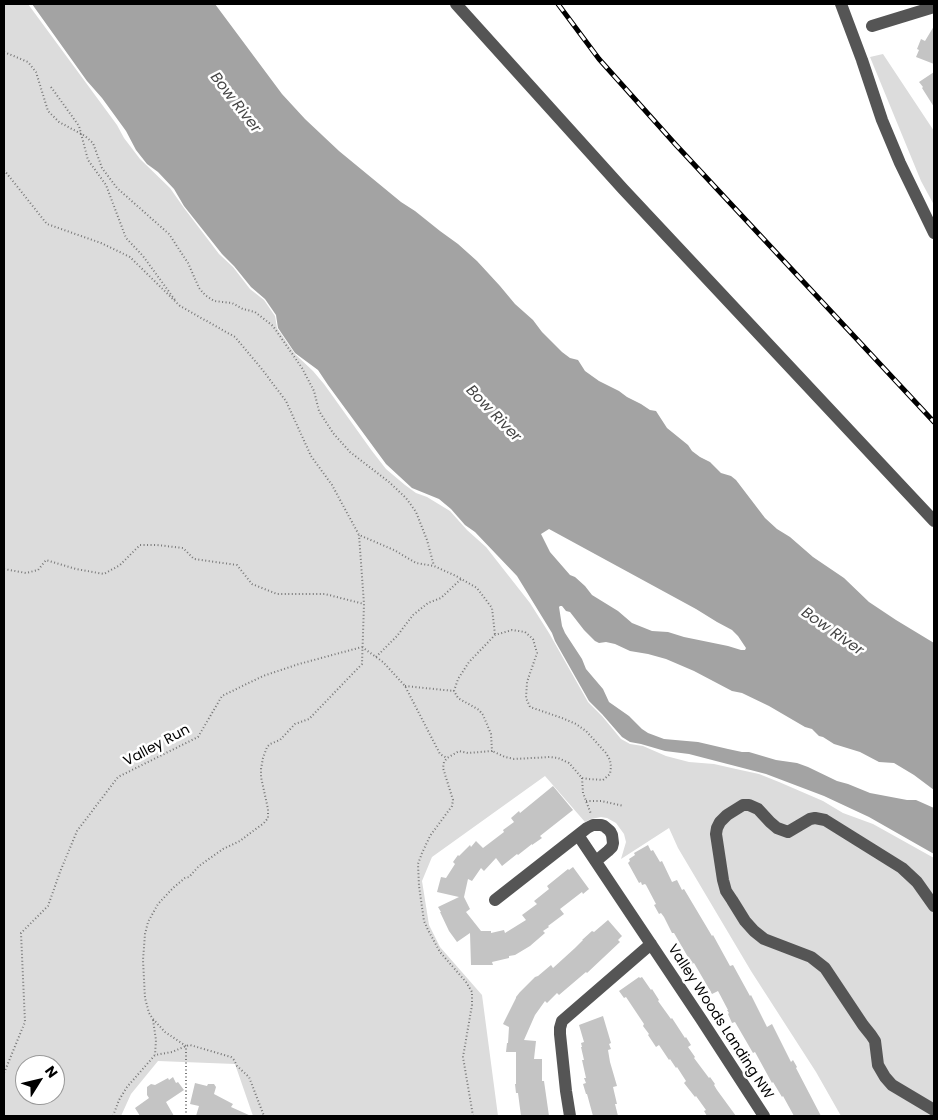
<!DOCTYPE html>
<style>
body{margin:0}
#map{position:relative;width:938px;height:1120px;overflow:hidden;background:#fff;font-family:Poppins,sans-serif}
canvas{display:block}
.frame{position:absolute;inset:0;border:5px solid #000;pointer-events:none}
.north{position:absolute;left:15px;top:1055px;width:50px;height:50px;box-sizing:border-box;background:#fff;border:1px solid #999;border-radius:50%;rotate:54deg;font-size:14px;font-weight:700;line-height:20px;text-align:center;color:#000}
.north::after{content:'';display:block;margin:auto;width:18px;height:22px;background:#000;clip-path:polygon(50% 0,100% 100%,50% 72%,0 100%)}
</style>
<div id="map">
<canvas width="938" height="1120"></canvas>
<div class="frame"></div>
<div class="north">N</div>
</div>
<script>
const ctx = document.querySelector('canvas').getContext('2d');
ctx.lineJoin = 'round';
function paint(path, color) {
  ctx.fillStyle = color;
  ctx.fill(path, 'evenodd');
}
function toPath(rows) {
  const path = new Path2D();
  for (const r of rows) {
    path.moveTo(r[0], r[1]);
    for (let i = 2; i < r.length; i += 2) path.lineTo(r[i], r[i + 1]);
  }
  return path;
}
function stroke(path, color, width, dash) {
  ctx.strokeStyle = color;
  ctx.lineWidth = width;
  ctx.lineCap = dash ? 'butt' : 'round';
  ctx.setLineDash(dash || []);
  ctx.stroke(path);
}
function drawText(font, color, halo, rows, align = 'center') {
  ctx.font = font + ' Poppins,sans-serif';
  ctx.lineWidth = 5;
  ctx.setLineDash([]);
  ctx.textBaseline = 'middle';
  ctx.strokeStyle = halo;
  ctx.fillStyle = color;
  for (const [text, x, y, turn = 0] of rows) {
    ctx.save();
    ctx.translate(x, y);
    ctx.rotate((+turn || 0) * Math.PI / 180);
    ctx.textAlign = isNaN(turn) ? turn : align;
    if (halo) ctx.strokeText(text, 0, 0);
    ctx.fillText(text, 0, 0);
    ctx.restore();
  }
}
paint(toPath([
 [4,4,28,4,117,125,124,138,140,159,170,188,184,208,219,254,233,267,250,289,264,300,275,316,277,328,295,354,313,371,324,384,372,451,386,469,405,485,416,493,427,497,450,511,467,530,486,547,530,603,549,633,588,702,602,716,621,739,630,744,643,746,666,756,689,762,714,764,736,769,759,774,779,782,823,801,843,813,873,824,934,858,934,1116,841,1116,816,1072,751,971,678,848,669,828,621,859,626,842,624,834,616,823,607,818,601,817,591,819,585,822,545,776,432,857,422,881,429,925,440,947,482,995,498,1116,253,1116,235,1064,158,1061,131,1094,121,1116,4,1116],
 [25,1065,55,1065,55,1095,25,1095],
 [883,54,934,131,934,205,921,181,870,57]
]), '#dcdcdc');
paint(toPath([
 [32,4,215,4,282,94,305,119,339,151,401,202,415,211,440,231,458,244,477,261,500,286,515,304,533,320,542,332,562,352,570,358,578,360,585,371,599,381,619,391,627,397,641,404,650,410,656,411,667,428,688,445,692,451,700,457,710,462,721,473,731,476,736,480,765,518,777,529,790,537,813,557,844,578,869,602,896,620,934,643,934,790,914,775,894,763,879,762,860,752,834,744,823,737,819,736,812,729,805,727,769,706,742,693,732,691,694,671,666,659,648,654,630,651,615,644,606,642,599,643,595,641,584,630,570,612,566,611,562,606,560,606,559,607,562,626,565,633,582,659,586,669,603,689,609,702,629,716,642,729,648,733,664,739,698,742,728,749,742,752,749,752,776,760,797,763,808,767,837,781,848,784,870,793,907,800,916,800,934,808,934,854,869,817,824,796,766,774,689,754,665,751,641,744,630,742,622,737,602,714,589,701,555,641,552,633,517,576,475,532,465,525,451,509,439,499,412,488,386,464,328,385,318,370,295,353,278,328,276,315,265,299,251,287,234,266,222,254,184,206,174,189,158,172,147,164,136,150,126,131,102,98,87,81],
 [549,529,696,609,717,622,732,630,738,636,746,648,745,650,741,650,728,646,684,637,668,632,652,631,632,623,618,611,592,595,585,586,575,577,570,575,550,552,541,534]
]), '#a3a3a3');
paint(toPath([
 [934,26,934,64,916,57,919,50,917,49,921,39,925,41],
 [934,72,934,107,922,88,923,87,919,82],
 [553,786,573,810,540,836,542,838,532,845,532,844,518,855,517,854,502,866,496,858,484,871,481,868,472,881,468,879,464,897,470,909,466,912,481,931,491,931,491,933,504,930,505,933,526,920,522,915,537,904,534,901,549,889,547,886,568,869,569,870,573,867,589,889,583,894,582,892,560,909,564,914,548,926,549,927,543,931,545,933,530,946,515,955,509,956,509,958,492,962,493,965,471,965,470,933,457,942,449,931,440,912,441,912,438,907,459,897,437,892,441,877,446,878,455,864,453,862,458,855,459,856,470,845,471,847,476,841,483,848,504,832,503,830,514,822,511,818,519,811,520,813],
 [648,845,651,851,653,850,660,862,662,861,672,882,677,880,682,890,684,889,712,936,713,935,730,966,733,965,750,996,751,995,767,1027,772,1024,791,1062,793,1060,797,1067,796,1068,821,1116,794,1116,783,1096,782,1097,773,1082,772,1083,755,1052,753,1053,735,1022,732,1023,728,1014,729,1013,727,1010,728,1010,718,991,712,994,694,963,692,964,674,933,672,933,664,917,661,913,659,914,654,905,656,904,646,885,645,884,642,885,641,882,639,883,628,863,630,861,629,859,635,855,634,853],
 [608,920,621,935,622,936,618,940,620,942,587,973,586,972,559,995,557,993,547,1003,545,1001,535,1015,524,1040,536,1041,534,1059,542,1059,542,1081,544,1081,549,1116,521,1116,518,1093,516,1093,515,1084,516,1084,516,1052,506,1052,507,1043,508,1043,509,1027,503,1024,516,998,516,997,520,992,535,977,538,976,551,965,553,968,575,948,583,940,582,940,592,931,594,932],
 [639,977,640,978,642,977,651,990,652,989,659,1000,658,1001,671,1019,672,1018,685,1038,686,1037,691,1045,688,1047,695,1057,694,1058,709,1078,710,1077,715,1084,714,1085,717,1090,736,1116,707,1116,704,1111,706,1110,696,1096,695,1097,684,1083,686,1081,677,1067,676,1068,670,1059,669,1060,659,1045,656,1047,648,1035,649,1034,643,1026,644,1024,626,997,624,998,619,991],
 [603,1016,611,1043,609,1044,611,1049,608,1050,610,1062,617,1086,613,1087,617,1104,615,1104,618,1116,593,1116,587,1094,586,1094,583,1084,586,1083,584,1078,586,1078,582,1060,584,1060,581,1047,582,1047,581,1043,584,1042,579,1025],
 [173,1077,176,1083,178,1082,184,1090,166,1102,174,1116,140,1116,135,1108,149,1098,147,1095,147,1087,151,1084,155,1085,168,1078,169,1080],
 [195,1083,207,1086,208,1084,214,1084,216,1087,214,1094,233,1104,231,1107,251,1116,196,1116,199,1106,190,1104]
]), '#c4c4c4');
stroke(toPath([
 [4,52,28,62,36,72,48,111,59,122,85,136,93,143,102,168,117,188,169,234,188,263,199,288,205,295,214,301,232,303,243,309,255,312,273,326,302,368,314,391,319,411,333,433,350,452,389,482,406,498,416,512,427,540,434,566],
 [51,87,79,126,88,160,106,185,126,238,143,256,175,300],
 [4,170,47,224,101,243,130,257,180,306,235,337,261,368,286,401,311,456,332,485,359,535,394,550,416,563,434,566,456,576,477,588,492,608,495,635],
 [4,569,26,573,38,570,46,560,76,569,104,574,120,565,140,545,157,545,183,548,194,559,237,565,252,584,277,594,325,594,364,604],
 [362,647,383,662,405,686,440,754,447,758],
 [376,657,397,636,413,615,428,603,441,598,461,579],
 [405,686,454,691],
 [582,778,583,793,591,814],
 [586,801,601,801,624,806],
 [153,1020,156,1040,155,1055],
 [4,1073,25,1022,21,933,48,906,60,872,77,831,118,777,198,737,222,696,263,676,299,664,362,647],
 [113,1116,119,1100,127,1087,155,1055,172,1052,186,1046,190,1045,231,1057,234,1060,237,1066,249,1077,264,1116],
 [186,1116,186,1046,165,1032,153,1019,149,1013,145,998,143,960,145,934,148,922,158,904,173,888,185,878,189,877,199,866,223,849,240,841,249,834,264,823,268,818,268,809,261,777,261,769,263,758,267,747,270,744,280,740,295,724,309,719,362,664,364,604,359,535],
 [473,1116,463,1057,472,1005,472,992,466,982,440,952,428,930,424,921,419,886,418,864,422,853,430,836,452,806,453,800,443,768,444,762,447,758,459,751,468,753,492,751,491,734,483,715,479,710,458,698,454,691,458,679,469,662,495,635,512,630,525,632,533,639,537,653,527,682,526,698,530,707,562,718,576,724,586,731,606,753,610,760,611,767,610,774,603,780,588,779,582,778,569,763,558,758,550,757,514,759,505,757,492,751]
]), '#777', 2, [1, 2.5]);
stroke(toPath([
 [456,4,623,189,934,521],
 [841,4,862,60,882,120,900,163,934,233],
 [872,26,934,7],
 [578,835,701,1019,764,1116],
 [495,900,587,828,593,825,601,825,604,826,610,831,612,835,613,843,612,847,608,851,596,861],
 [934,906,917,882,902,868,825,820,815,818,810,819,788,832,777,828,770,822,758,809,749,805,743,805,727,815,720,822,717,828,716,834,723,880,726,891,732,900,745,921,754,931,764,939,811,957,825,968,863,1025,871,1035,875,1041,878,1065,885,1077,892,1085,934,1110],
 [570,1116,566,1091,560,1034,560,1028,562,1021,651,944]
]), '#555', 12);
const rail = toPath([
 [558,4,599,59,676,145,934,422]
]);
stroke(rail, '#000', 5);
stroke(rail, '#fff', 3, [9]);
drawText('14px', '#000', '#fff', [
 ["Valley Run",157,746,-28],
 ["Valley Woods Landing NW",720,1022,57]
]);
drawText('italic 15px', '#444', '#fff', [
 ["Bow River",235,103,52],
 ["Bow River",493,414,46],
 ["Bow River",832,632,35]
]);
</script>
